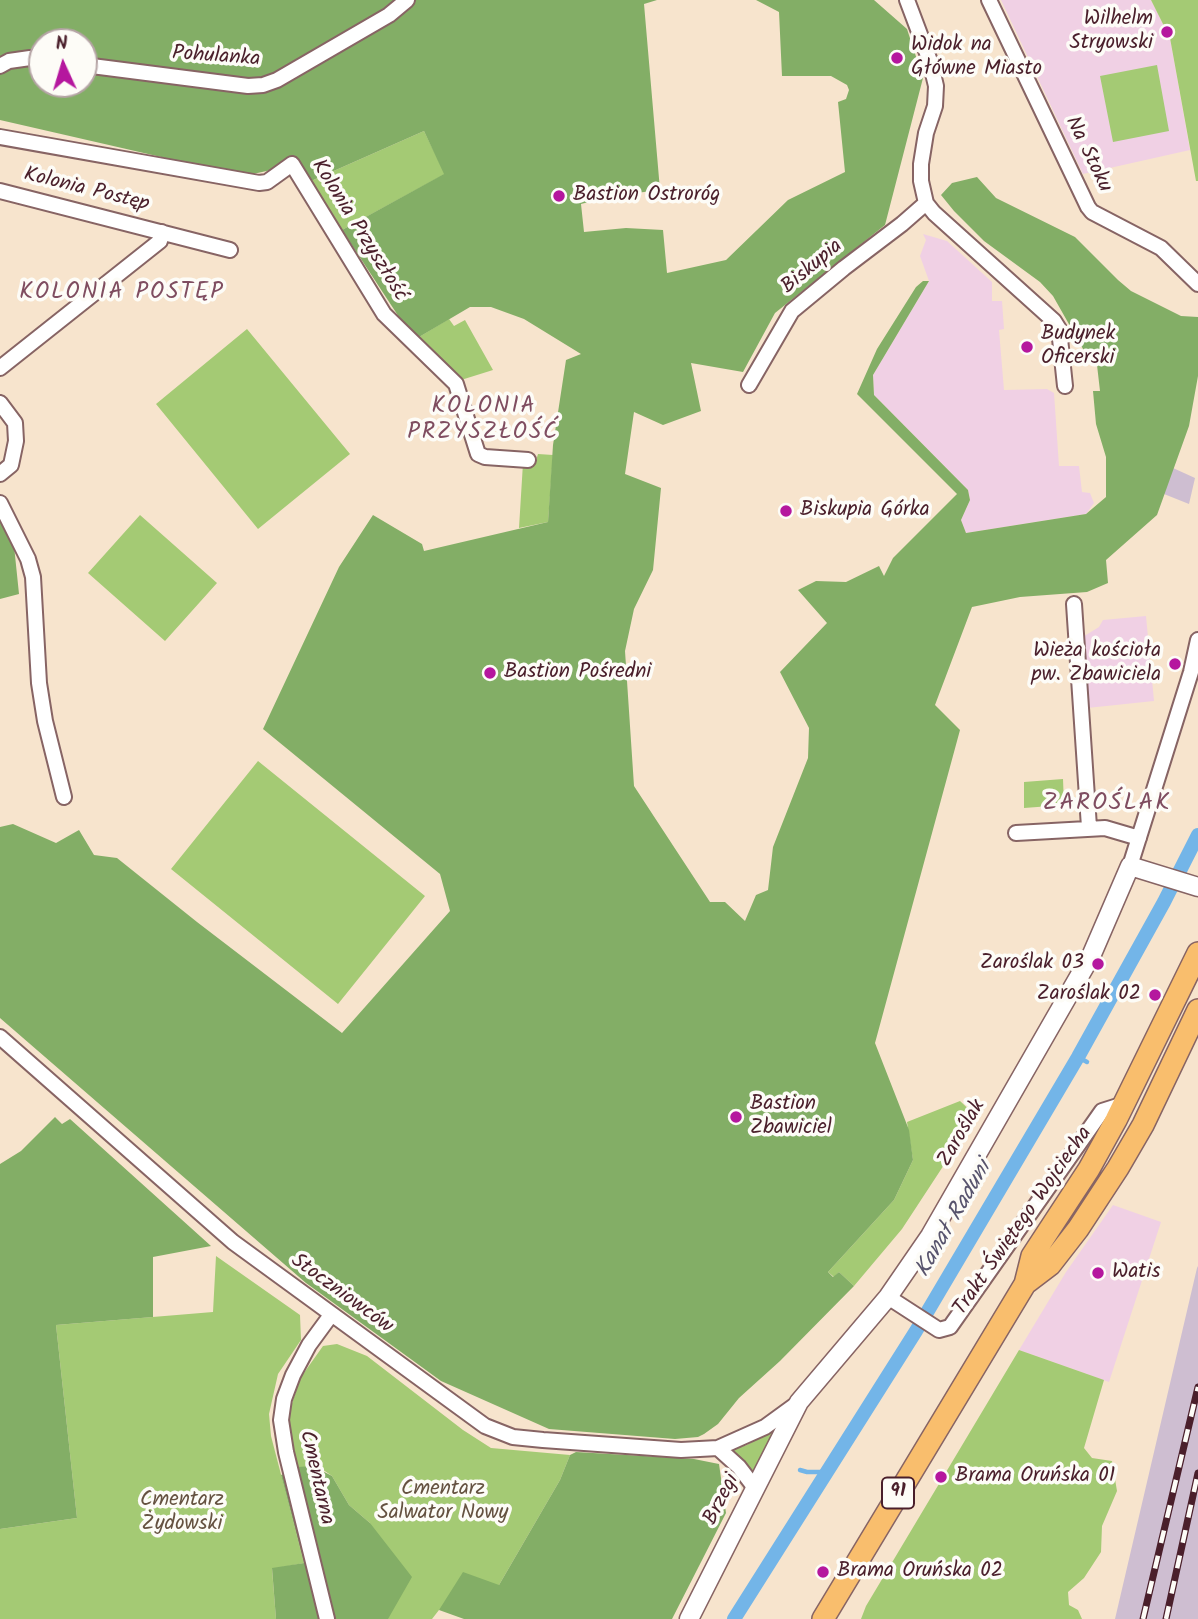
<!DOCTYPE html>
<meta charset="utf-8">
<style>
body{margin:0}
#map{position:relative;width:1198px;height:1619px;overflow:hidden;background:#f7e4cd;font-family:Kalam,sans-serif}
canvas{display:block}
.north{position:absolute;left:28px;top:28px;width:70px;height:70px;box-sizing:border-box;background:#fdfcf7;border:2px solid #b5a4a5;border-radius:50%;rotate:356deg;font-size:19px;font-weight:700;line-height:28px;text-align:center;color:#4a1f2b}
.north::after{content:'';display:block;margin:auto;width:24px;height:32px;background:#b5179e;clip-path:polygon(50% 0,100% 100%,50% 72%,0 100%)}
</style>
<div id="map">
<canvas width="1198" height="1619"></canvas>
<div class="north">N</div>
</div>
<script>
const ctx = document.querySelector('canvas').getContext('2d');
ctx.lineJoin = 'round';
function paint(path, color) {
  ctx.fillStyle = color;
  ctx.fill(path, 'evenodd');
}
function toPath(rows) {
  const path = new Path2D();
  for (const r of rows) {
    path.moveTo(r[0], r[1]);
    for (let i = 2; i < r.length; i += 2) path.lineTo(r[i], r[i + 1]);
  }
  return path;
}
function stroke(path, color, width, dash) {
  ctx.strokeStyle = color;
  ctx.lineWidth = width;
  ctx.lineCap = dash ? 'butt' : 'round';
  ctx.setLineDash(dash || []);
  ctx.stroke(path);
}
function drawText(font, color, halo, rows, align = 'center') {
  ctx.font = font + ' Kalam,sans-serif';
  ctx.lineWidth = 7;
  ctx.setLineDash([]);
  ctx.textBaseline = 'middle';
  ctx.strokeStyle = halo;
  ctx.fillStyle = color;
  for (const [text, x, y, turn = 0] of rows) {
    ctx.save();
    ctx.translate(x, y);
    ctx.rotate((+turn || 0) * Math.PI / 180);
    ctx.textAlign = isNaN(turn) ? turn : align;
    if (halo) ctx.strokeText(text, 0, 0);
    ctx.fillText(text, 0, 0);
    ctx.restore();
  }
}
paint(toPath([
 [1001,0,1151,0,1170,38,1190,150,1083,174],
 [923,234,947,241,992,282,992,301,1002,301,1004,329,999,330,1004,390,1047,389,1054,393,1059,466,1079,466,1082,492,1090,493,1094,503,1086,514,966,533,961,520,970,500,968,490,874,395,873,375,929,281,920,256,926,240],
 [1146,616,1154,701,1087,708,1081,638,1099,627,1103,620],
 [1113,1205,1161,1222,1109,1382,1019,1350,1066,1272]
]), '#f0d0e4');
paint(toPath([
 [1173,468,1195,478,1189,504,1164,494],
 [1198,1266,1198,1619,1115,1619,1197,1268]
]), '#cebed1');
paint(toPath([
 [1151,0,1198,0,1198,181,1196,181,1170,38],
 [1157,65,1169,131,1113,142,1100,76],
 [424,131,445,174,342,230,311,181],
 [449,319,454,326,465,320,493,370,461,380,414,340],
 [247,329,350,454,258,529,156,404],
 [538,454,553,455,548,522,519,528,523,463,535,464],
 [140,515,217,583,165,641,88,573],
 [258,761,425,896,338,1004,171,869],
 [1063,779,1064,805,1024,808,1024,782],
 [960,1101,976,1116,902,1229,854,1286,839,1272,834,1277,828,1272,894,1200,913,1160,907,1122],
 [216,1256,300,1315,301,1340,278,1374,269,1414,271,1436,304,1563,272,1569,276,1619,0,1619,0,1529,77,1518,56,1325,213,1312],
 [337,1344,367,1356,463,1430,491,1448,570,1455,560,1480,499,1585,439,1610,432,1619,388,1619,370,1523,349,1505,332,1476,319,1467,298,1467,288,1429,288,1418,293,1400,301,1377,323,1346],
 [1019,1350,1104,1380,1084,1448,1092,1458,1112,1461,1117,1491,1102,1526,1101,1552,1084,1578,1068,1592,1069,1605,1078,1610,1082,1619,861,1619,866,1606],
 [772,1431,775,1431,753,1473,734,1454,734,1449,747,1445]
]), '#a4ca74');
paint(toPath([
 [0,0,657,0,644,4,660,190,612,196,581,204,584,232,626,228,663,230,667,273,726,260,788,200,845,172,838,102,846,99,849,90,847,85,831,76,782,76,779,12,756,0,874,0,907,29,923,78,885,225,775,313,743,372,691,363,701,411,663,425,634,412,625,474,661,488,653,570,634,609,625,651,634,786,710,902,725,902,745,921,756,895,768,890,773,847,808,758,809,728,780,672,827,623,798,590,816,581,846,582,879,566,884,576,893,558,957,494,857,394,877,349,916,287,923,281,929,281,873,375,874,395,968,490,970,500,961,520,966,533,1086,514,1106,497,1106,457,1096,424,1093,391,1100,391,1097,365,1091,363,1053,296,1040,282,984,241,954,211,941,195,952,183,977,177,996,198,1075,237,1118,280,1131,291,1181,316,1198,317,1198,376,1189,426,1157,515,1106,560,1108,583,1087,592,1020,597,972,607,935,705,960,730,875,1043,909,1130,913,1160,894,1200,828,1272,833,1277,839,1272,854,1286,780,1361,739,1398,718,1424,704,1434,698,1437,675,1439,549,1429,441,1381,306,1283,0,1018,0,827,13,824,56,843,79,830,94,855,117,858,197,922,342,1033,450,911,440,874,263,729,339,567,373,515,422,544,424,551,548,522,553,445,566,360,581,354,524,319,491,307,470,307,414,340,342,230,444,174,424,131,311,181,293,155,271,170,244,176,0,120],
 [42,42,84,42,84,84,42,84],
 [0,506,13,536,19,594,0,599],
 [55,1117,62,1124,70,1119,211,1246,153,1257,153,1317,56,1325,77,1518,0,1529,0,1164,21,1151],
 [576,1452,694,1459,719,1464,726,1513,672,1619,464,1619,439,1610,463,1572,499,1585,560,1480,570,1455],
 [313,1466,332,1476,349,1505,370,1523,412,1577,388,1619,333,1619,298,1467],
 [286,1473,323,1619,276,1619,272,1568,304,1563,281,1475]
]), '#83ae66');
stroke(toPath([
 [1078,1057,1087,1062],
 [800,1470,807,1472,828,1472]
]), '#73b5e8', 4.5);
stroke(toPath([
 [734,1619,916,1331,1078,1057,1164,902,1198,835]
]), '#73b5e8', 14);
const minor = toPath([
 [907,0,930,61,936,86,935,106,926,133,921,164,921,181,926,203,934,213,1054,321,1059,329,1065,386],
 [989,0,1088,207,1092,212,1161,248,1198,284],
 [84,65,248,86,263,85,277,80,389,15,407,0],
 [0,66,9,61,30,58,42,60],
 [0,137,259,183,267,182,292,164,384,314,456,384,478,454,485,457,528,460],
 [0,191,230,250],
 [0,368,160,241,162,232],
 [749,385,792,311,844,268,902,224,926,203],
 [0,403,15,423,16,441,11,465,0,474],
 [0,503,28,559,33,577,39,683,45,721,64,797],
 [1074,604,1089,827],
 [1016,833,1105,828,1139,838],
 [1130,866,1191,672,1198,640],
 [0,1037,233,1242,485,1426,513,1437,543,1440,681,1450,718,1448,765,1427,798,1403],
 [888,1297,939,1330,950,1327,1102,1111,1124,1104],
 [718,1448,739,1467,755,1488],
 [327,1619,286,1452,281,1420,284,1399,293,1375,309,1345,331,1315]
]);
const tertiary = toPath([
 [689,1619,799,1402,888,1297,930,1236,1092,954,1130,866,1198,887]
]);
const primary = toPath([
 [1025,1284,1050,1265,1078,1229,1118,1168,1143,1125,1198,1010],
 [823,1619,1025,1284,1032,1256,1089,1169,1116,1120,1198,953]
]);
stroke(minor, '#876464', 18);
stroke(tertiary, '#876464', 21);
stroke(primary, '#876464', 24);
stroke(minor, '#fff', 14);
stroke(tertiary, '#fff', 18);
stroke(primary, '#f9be6d', 21);
const rail = toPath([
 [1143,1619,1198,1387],
 [1166,1619,1198,1473]
]);
stroke(rail, '#4a1f2b', 7);
stroke(rail, '#fdfcf7', 4.5, [13]);
for (const [x, y, r, color] of [
 [1167,32,7,"#b5179e"],
 [897,58,7,"#b5179e"],
 [559,196,7,"#b5179e"],
 [1027,347,7,"#b5179e"],
 [786,511,7,"#b5179e"],
 [1175,664,7,"#b5179e"],
 [490,673,7,"#b5179e"],
 [1098,964,7,"#b5179e"],
 [1155,995,7,"#b5179e"],
 [736,1117,7,"#b5179e"],
 [1098,1273,7,"#b5179e"],
 [941,1477,7,"#b5179e"],
 [823,1572,7,"#b5179e"]
]) {
  const dot = new Path2D();
  dot.arc(x, y, r, 0, 2 * Math.PI);
  ctx.fillStyle = color;
  ctx.fill(dot);
  stroke(dot, '#fdfcf7', 2.5);
}
for (const [x, y, w] of [
 [898,1493,32]
]) {
  const box = new Path2D();
  box.roundRect(x - w / 2, y - 15.5, w, 31, 5);
  ctx.fillStyle = '#fdfcf7';
  ctx.fill(box);
  stroke(box, '#4a1f2b', 2);
}
drawText('bold 19px', '#4a1f2b', null, [
 ["91",898,1493]
]);
drawText('21px', '#4a1f2b', '#fdfcf7', [
 ["Wilhelm",1153,20,"right"],
 ["Stryowski",1153,44,"right"],
 ["Widok na",911,46],
 ["Główne Miasto",911,70],
 ["Bastion Ostroróg",573,196],
 ["Budynek",1041,335],
 ["Oficerski",1041,359],
 ["Biskupia Górka",800,511],
 ["Wieża kościoła",1161,652,"right"],
 ["pw. Zbawiciela",1161,676,"right"],
 ["Bastion Pośredni",504,673],
 ["Zaroślak 03",1084,964,"right"],
 ["Zaroślak 02",1141,995,"right"],
 ["Bastion",750,1105],
 ["Zbawiciel",750,1129],
 ["Watis",1112,1273],
 ["Brama Oruńska 01",955,1477],
 ["Brama Oruńska 02",837,1572]
], 'left');
drawText('21px', '#4a1f2b', '#fdfcf7', [
 ["Pohulanka",216,58,4],
 ["Na Stoku",1087,155,64],
 ["Kolonia Postęp",86,191,14],
 ["Kolonia Przyszłość",358,231,58],
 ["Biskupia",813,268,-40],
 ["Zaroślak",963,1134,-60],
 ["Trakt Świętego Wojciecha",1024,1222,-55],
 ["Stoczniowców",341,1295,36],
 ["Cmentarna",315,1478,77],
 ["Brzegi",723,1500,-63]
]);
drawText('21px', '#655241', '#fdfcf7', [
 ["Cmentarz",443,1490],
 ["Salwator Nowy",443,1514],
 ["Cmentarz",182,1501],
 ["Żydowski",182,1525]
]);
ctx.letterSpacing = '2px';
drawText('23px', '#7f4d60', '#fdfcf7', [
 ["KOLONIA POSTĘP",122,294],
 ["KOLONIA",484,408],
 ["PRZYSZŁOŚĆ",484,434]
]);
ctx.letterSpacing = '0px';
drawText('italic 23px', '#58546d', '#fdfcf7', [
 ["Kanał Raduni",955,1220,-60]
]);
ctx.letterSpacing = '2px';
drawText('24px', '#7f4d60', '#fdfcf7', [
 ["ZAROŚLAK",1107,805]
]);
ctx.letterSpacing = '0px';
</script>
